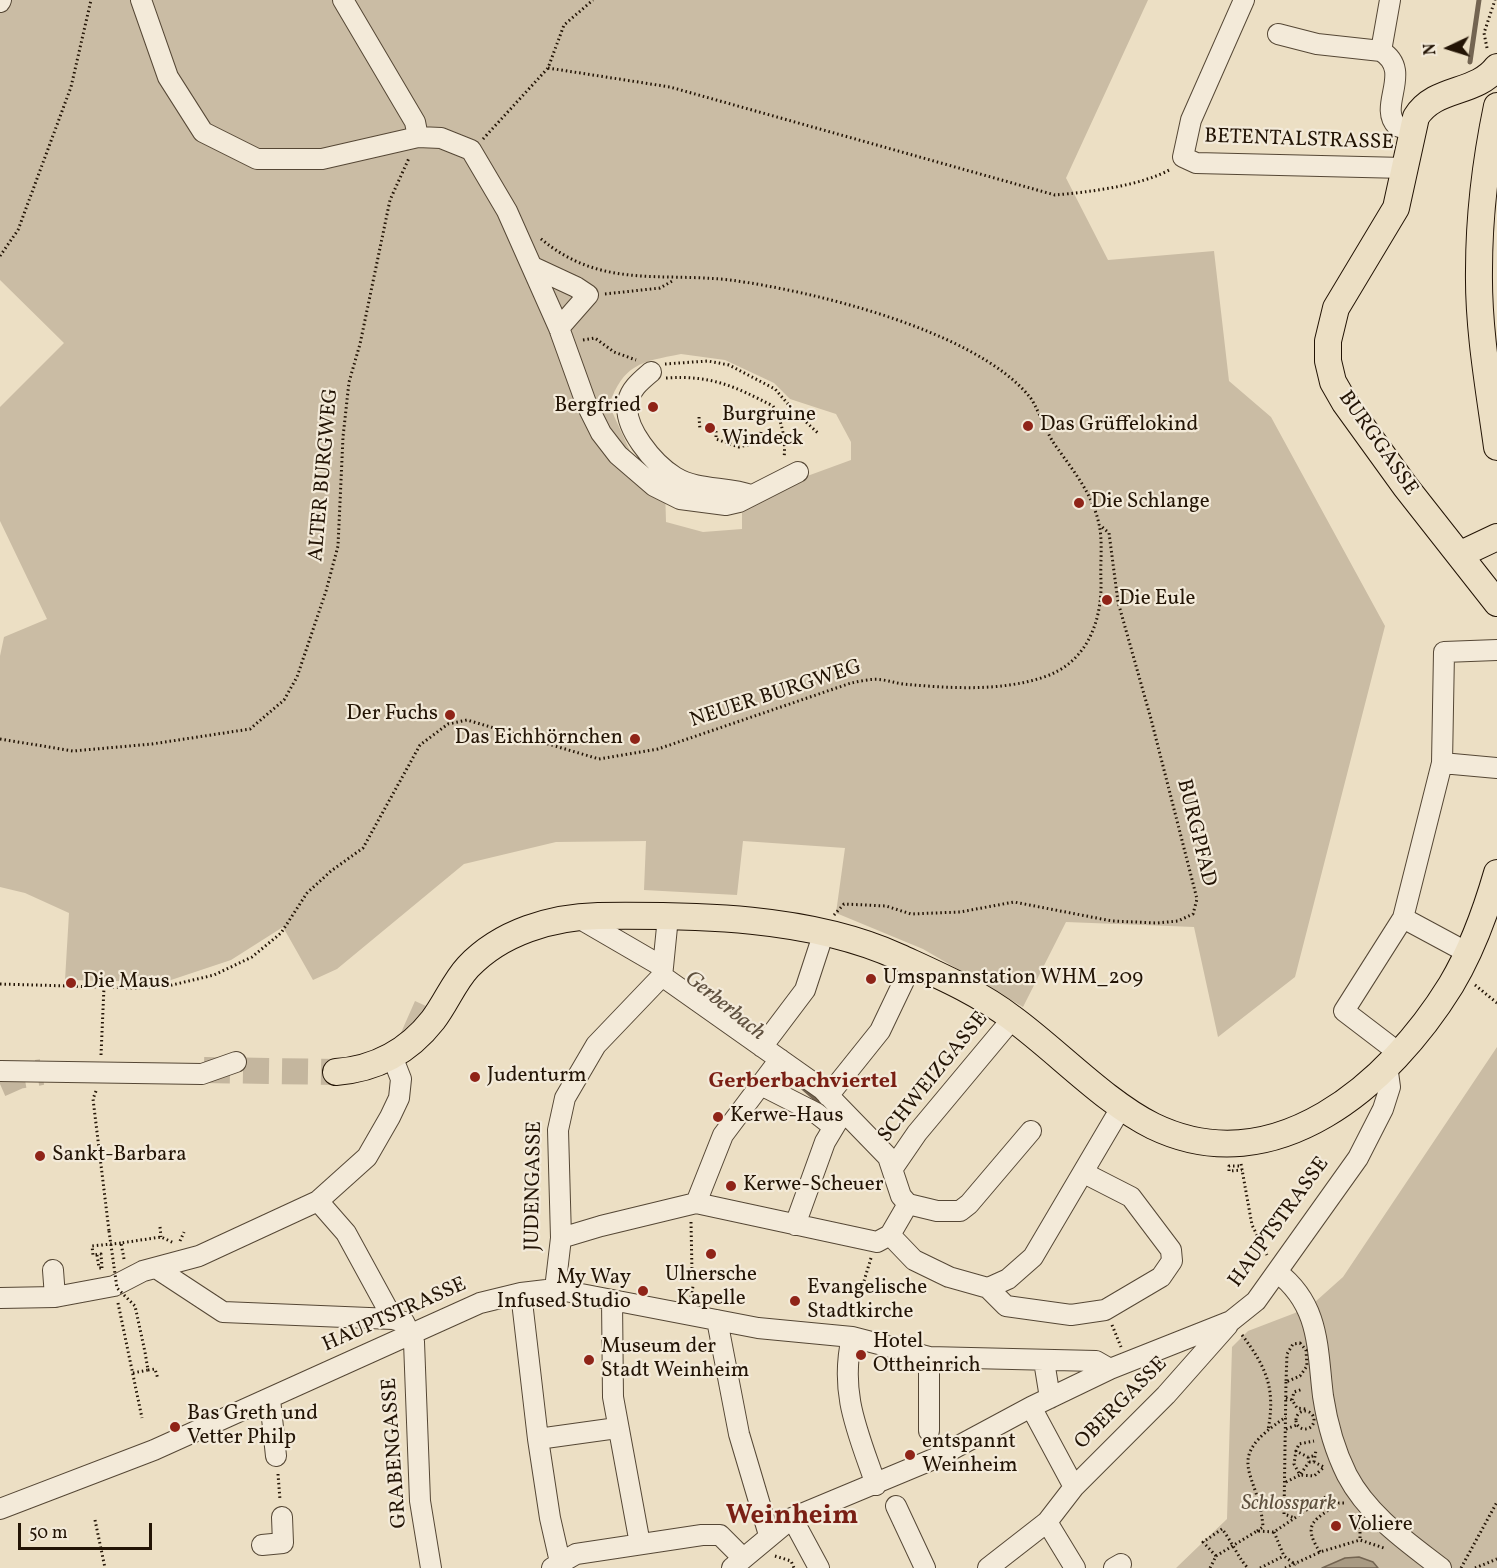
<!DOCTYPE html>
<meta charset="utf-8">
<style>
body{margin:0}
#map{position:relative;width:1497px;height:1568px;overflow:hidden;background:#ecdfc4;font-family:Vollkorn,serif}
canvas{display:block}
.north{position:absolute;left:1419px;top:18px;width:60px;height:60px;-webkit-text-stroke:4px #f3ead9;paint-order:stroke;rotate:266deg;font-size:16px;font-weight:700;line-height:24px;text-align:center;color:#231405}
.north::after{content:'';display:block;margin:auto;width:21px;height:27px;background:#231405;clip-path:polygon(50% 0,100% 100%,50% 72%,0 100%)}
.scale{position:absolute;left:18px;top:1523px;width:134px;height:27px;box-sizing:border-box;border:3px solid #231405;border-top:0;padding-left:8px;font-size:18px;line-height:21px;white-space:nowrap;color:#231405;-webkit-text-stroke:4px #f3ead9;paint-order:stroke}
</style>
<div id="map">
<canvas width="1497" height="1568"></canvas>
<div class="north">N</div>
<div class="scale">50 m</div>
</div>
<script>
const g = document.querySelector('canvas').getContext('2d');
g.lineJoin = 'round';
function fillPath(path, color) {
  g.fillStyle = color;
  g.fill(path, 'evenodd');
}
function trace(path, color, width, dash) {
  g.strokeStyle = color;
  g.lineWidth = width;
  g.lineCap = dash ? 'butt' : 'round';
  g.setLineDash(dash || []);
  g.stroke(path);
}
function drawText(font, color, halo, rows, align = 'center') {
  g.font = font + ' Vollkorn,serif';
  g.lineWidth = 4.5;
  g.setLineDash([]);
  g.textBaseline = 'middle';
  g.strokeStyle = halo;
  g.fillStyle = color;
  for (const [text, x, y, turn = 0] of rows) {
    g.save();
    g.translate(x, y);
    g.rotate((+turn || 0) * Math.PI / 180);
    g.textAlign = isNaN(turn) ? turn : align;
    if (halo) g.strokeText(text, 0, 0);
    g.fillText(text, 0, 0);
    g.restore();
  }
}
const green = new Path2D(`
 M0,0H1148L1066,178L1108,260L1214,251L1229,381L1271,417L1385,626L1295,977L1218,1037L1194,927L1066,922L1023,1007L923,949L836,913L845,848L743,841L737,895L644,890L646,841L556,842L464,864L337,969L313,980L283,927L231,960L165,982L65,980L69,913L25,893L0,887V656L4,637L47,619L0,521V407L64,343L0,280ZM681,354L725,360L774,383L790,399L836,414L851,442V460L780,486L742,508V529L703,532L666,522L665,487L630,451L609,405C624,364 640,362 681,354Z
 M415,1001L426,1006V1009L416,1025L400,1035Z
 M1497,1047V1568H1176L1227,1519L1232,1347L1248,1331L1295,1313L1315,1302L1343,1277Z`);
const water = new Path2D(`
 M1359,1557L1373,1562L1378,1568H1322L1345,1558Z`);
const stream = new Path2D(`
 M1470,62L1479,0
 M799,1084L831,1112`);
const majorTunnel = new Path2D(`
 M204,1070L336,1072
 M0,1084L18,1076L42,1072`);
const path = new Path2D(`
 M1487,48L1484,33L1495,0
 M548,68L670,87L1055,195C1089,192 1141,186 1171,169
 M483,139L548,68L564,25L593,0
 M0,256L18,230L71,87L91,0
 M605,294L660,288L674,280
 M583,340L595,338L614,352L636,360
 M665,364L708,361L729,365L775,389L794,411L818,433
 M666,378C711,375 734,386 773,406C782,420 786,441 784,458
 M699,417L700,430
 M716,431V439L739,447L760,442L761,432
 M0,739L73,751L152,744L250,729L284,700L297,677L326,591L338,546L343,437L349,382L360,344L390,200L409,158
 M834,915L844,904L886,906L911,914L960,912L1014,902L1112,921L1157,923L1178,921L1193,914L1197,899L1151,719L1118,602L1109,533L1100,525
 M0,984L136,988L172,985L214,975L252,957L281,933L307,893L331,871L363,848L420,745L448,724L467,720L599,759L658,749L851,683C861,681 873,678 883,680C890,681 896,683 903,684C948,688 1000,692 1044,677C1086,663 1102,623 1101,581C1100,563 1103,541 1099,524C1092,492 1071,468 1053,442C1045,429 1036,404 1029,396C974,330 813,291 730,280C659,272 600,289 540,238
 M1475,985L1497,1003
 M101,1055L104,987
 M96,1091L93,1099L109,1231
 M1241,1164L1252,1225L1267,1255
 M1239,1166H1229V1171L1242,1170
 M691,1222L692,1272
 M160,1227L161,1237
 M180,1241L184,1232
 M97,1255L99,1268H101
 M124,1259L121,1243L161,1237L174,1243
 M102,1268L101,1254L93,1255L92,1246L121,1243
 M864,1281L871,1258
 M691,1297L693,1286
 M118,1303L142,1418
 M855,1319L859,1294
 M1112,1325L1121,1347
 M1242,1335C1266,1367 1276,1388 1268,1430
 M1300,1343L1306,1350L1307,1366L1300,1376L1286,1382L1287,1354L1293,1344Z
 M148,1370L155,1369L158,1379
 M133,1373L148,1370L145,1352
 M1286,1382L1284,1514L1295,1518
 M1286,1398L1292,1400L1297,1408L1306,1409
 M1292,1400L1294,1392L1303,1389
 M1296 1420a9 9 0 1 1 18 0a9 9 0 1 1-18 0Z
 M1286,1429L1297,1425
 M1313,1456L1308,1457L1296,1451L1299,1444L1314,1441
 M1308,1457L1309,1462L1300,1475L1314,1476L1324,1467L1314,1462H1309
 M1314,1462L1316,1450
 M278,1474L280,1500
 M1286,1482L1300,1475L1294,1464L1296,1451
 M95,1520L105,1568
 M1360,1523V1540
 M1257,1531L1263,1527C1259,1470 1220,1461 1286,1417
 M1274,1532L1284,1556L1296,1565
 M1320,1552C1301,1523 1315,1520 1339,1503H1344
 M775,1556L791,1561L794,1568
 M1216,1556L1257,1531L1274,1532L1330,1494
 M1210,1568L1216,1556L1203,1542L1222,1529C1231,1540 1240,1561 1248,1568
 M1260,1568L1284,1556
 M1285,1568L1320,1552L1360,1540L1384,1548
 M1461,1568L1497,1502
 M1475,1568L1497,1559`);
const minor = new Path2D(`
 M141,0L168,77L203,132L257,159H322L418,137L441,138L471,150L507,211L559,328L586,403L601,433L618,455L654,486L680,499L726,505L739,502L798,472
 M343,0L415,122L418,137
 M1244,0L1191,120L1183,157L1196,163L1404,168
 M1390,0L1381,51C1414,71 1377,106 1397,126L1412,131
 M0,2L1,0
 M1278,34L1317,44L1381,51
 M533,267L576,287L588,295L559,328
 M651,372C642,380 631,388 628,401C622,427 654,464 675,477C698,491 726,486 751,495
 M1442,763L1497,768
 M577,917L663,967L662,976
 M1403,918L1468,953
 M663,967L668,917
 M662,976L822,1089L888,1157L901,1196L908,1204L937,1211H960L969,1204L1031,1131
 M762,1047L805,990L824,932
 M1399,1053L1344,1011L1403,918L1442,763L1444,652L1497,650
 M0,1071L202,1074L236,1062
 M761,1085L816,1113L834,1127
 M828,1096L880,1031L912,964
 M893,1168L917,1133L1013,1018
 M318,1201L346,1233L393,1319
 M696,1203L877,1242L890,1235
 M795,1225L825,1142L843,1112
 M890,1235L914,1260L949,1277L988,1288L1006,1306L1071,1315L1105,1310L1161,1277L1172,1261L1171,1250L1131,1197L1084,1173
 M890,1235L908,1204
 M561,1238L601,1226L696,1203L723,1135L780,1059
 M156,1268L223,1312L393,1319L404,1322L414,1342L420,1501L431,1568
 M53,1270L55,1297
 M1277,1272C1320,1305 1317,1347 1323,1396C1327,1422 1335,1451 1347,1475C1368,1515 1406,1541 1441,1568
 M988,1288L1008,1279L1033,1257L1122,1106
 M555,1289L561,1238L558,1130L565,1098L596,1045L662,976
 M521,1293L538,1439L550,1518L560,1562
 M0,1298L55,1297L114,1286L143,1271L199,1256L318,1201L367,1157L390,1117L399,1098L401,1079L392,1056
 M612,1300L613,1397L640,1544
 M717,1320L739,1434L769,1535
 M852,1337C839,1394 858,1432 876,1485
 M929,1357V1431
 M1044,1361L1050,1398
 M270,1399L276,1456
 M1031,1407L1074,1487
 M538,1439L617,1428
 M896,1506L925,1568
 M0,1509L154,1450L480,1303L521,1293L555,1289L758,1328L852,1337L929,1357L1096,1361L1110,1369
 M792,1518L819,1568
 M1047,1522L1075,1568
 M262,1545L283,1543L282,1517
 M552,1568L576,1554L702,1535H720L742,1557
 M732,1568L792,1518L936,1458L1031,1407L1110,1369L1231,1321L1256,1301L1358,1158L1383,1109L1390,1087L1387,1065
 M988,1568L1047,1522L1074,1487L1166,1395L1228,1325
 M1114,1568L1121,1564`);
const major = new Path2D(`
 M1497,67C1476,95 1435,86 1416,117L1396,208L1336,308L1328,341V361L1333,382L1345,403L1405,486L1497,603
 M1497,106C1486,159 1479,215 1479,270C1478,329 1489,389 1497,447
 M1461,554L1497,537
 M336,1072C375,1069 408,1052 433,1020C446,1003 454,982 468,967C501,932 552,917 598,916C696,915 809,916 899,957C938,975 978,992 1012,1018C1056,1050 1106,1103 1153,1126C1275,1185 1390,1084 1451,985C1472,950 1486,911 1497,873`);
const pathBridge = new Path2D(`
 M109,1231L117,1288L135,1306L145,1352`);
const markers = [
 [653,407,6,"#8f2418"],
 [1028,426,6,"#8f2418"],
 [710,428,6,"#8f2418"],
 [1079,503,6,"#8f2418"],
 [1107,600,6,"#8f2418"],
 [450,715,6,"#8f2418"],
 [635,739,6,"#8f2418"],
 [871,979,6,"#8f2418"],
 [71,983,6,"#8f2418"],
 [475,1077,6,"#8f2418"],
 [718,1117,6,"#8f2418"],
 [40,1156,6,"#8f2418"],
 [731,1186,6,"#8f2418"],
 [711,1254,6,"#8f2418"],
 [643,1291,6,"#8f2418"],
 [795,1301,6,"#8f2418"],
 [861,1355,6,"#8f2418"],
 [589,1360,6,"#8f2418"],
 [175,1427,6,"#8f2418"],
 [910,1455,6,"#8f2418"],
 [1336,1526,6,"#8f2418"]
];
const streetNames = [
 ["BETENTALSTRASSE",1299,141,2],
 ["BURGGASSE",1377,444,55],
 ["ALTER BURGWEG",325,475,-85],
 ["NEUER BURGWEG",776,695,-18],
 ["BURGPFAD",1195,833,76],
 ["SCHWEIZGASSE",934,1078,-51],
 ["JUDENGASSE",535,1186,-89],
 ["HAUPTSTRASSE",1280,1223,-54],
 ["HAUPTSTRASSE",395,1316,-24],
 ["OBERGASSE",1122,1404,-45],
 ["GRABENGASSE",396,1453,-94]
];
const poiNames = [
 ["Bergfried",641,407,"right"],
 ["Burgruine",722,416],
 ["Windeck",722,440],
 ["Das Grüffelokind",1040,426],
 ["Die Schlange",1091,503],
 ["Die Eule",1119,600],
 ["Der Fuchs",438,715,"right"],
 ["Das Eichhörnchen",623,739,"right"],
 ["Umspannstation WHM_209",883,979],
 ["Die Maus",83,983],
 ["Judenturm",487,1077],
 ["Kerwe-Haus",730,1117],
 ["Sankt-Barbara",52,1156],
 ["Kerwe-Scheuer",743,1186],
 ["Ulnersche",711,1276,"center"],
 ["Kapelle",711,1300,"center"],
 ["My Way",631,1279,"right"],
 ["Infused Studio",631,1303,"right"],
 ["Evangelische",807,1289],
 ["Stadtkirche",807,1313],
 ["Hotel",873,1343],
 ["Ottheinrich",873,1367],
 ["Museum der",601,1348],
 ["Stadt Weinheim",601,1372],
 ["Bas Greth und",187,1415],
 ["Vetter Philp",187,1439],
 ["entspannt",922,1443],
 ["Weinheim",922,1467],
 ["Voliere",1348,1526]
];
const parkNames = [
 ["Schlosspark",1289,1505]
];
const waterNames = [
 ["Gerberbach",724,1007,39]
];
const neighbourhoodNames = [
 ["Gerberbachviertel",803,1083]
];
const districtNames = [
 ["Weinheim",792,1518]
];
fillPath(green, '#cabca4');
fillPath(water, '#a89a83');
trace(water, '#736451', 1.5);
trace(stream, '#736451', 5);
trace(majorTunnel, '#c4b69e', 26, [26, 13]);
trace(minor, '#554735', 22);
trace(major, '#231405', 28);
trace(path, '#231405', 3, [1.5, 3]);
trace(minor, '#f3ead9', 20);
trace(major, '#ecdfc4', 26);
trace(pathBridge, '#231405', 3, [1.5, 3]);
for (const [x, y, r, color] of markers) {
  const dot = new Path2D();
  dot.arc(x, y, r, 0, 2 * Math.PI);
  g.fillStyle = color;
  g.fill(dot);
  trace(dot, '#f3ead9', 2);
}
drawText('21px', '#231405', '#f3ead9', streetNames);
drawText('21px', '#231405', '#f3ead9', poiNames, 'left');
drawText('italic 21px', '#5d4f3d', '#f3ead9', parkNames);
drawText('italic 22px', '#5f503e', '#f3ead9', waterNames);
drawText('bold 22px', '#7a1f14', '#f3ead9', neighbourhoodNames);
drawText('bold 27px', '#7a1f14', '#f3ead9', districtNames);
</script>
